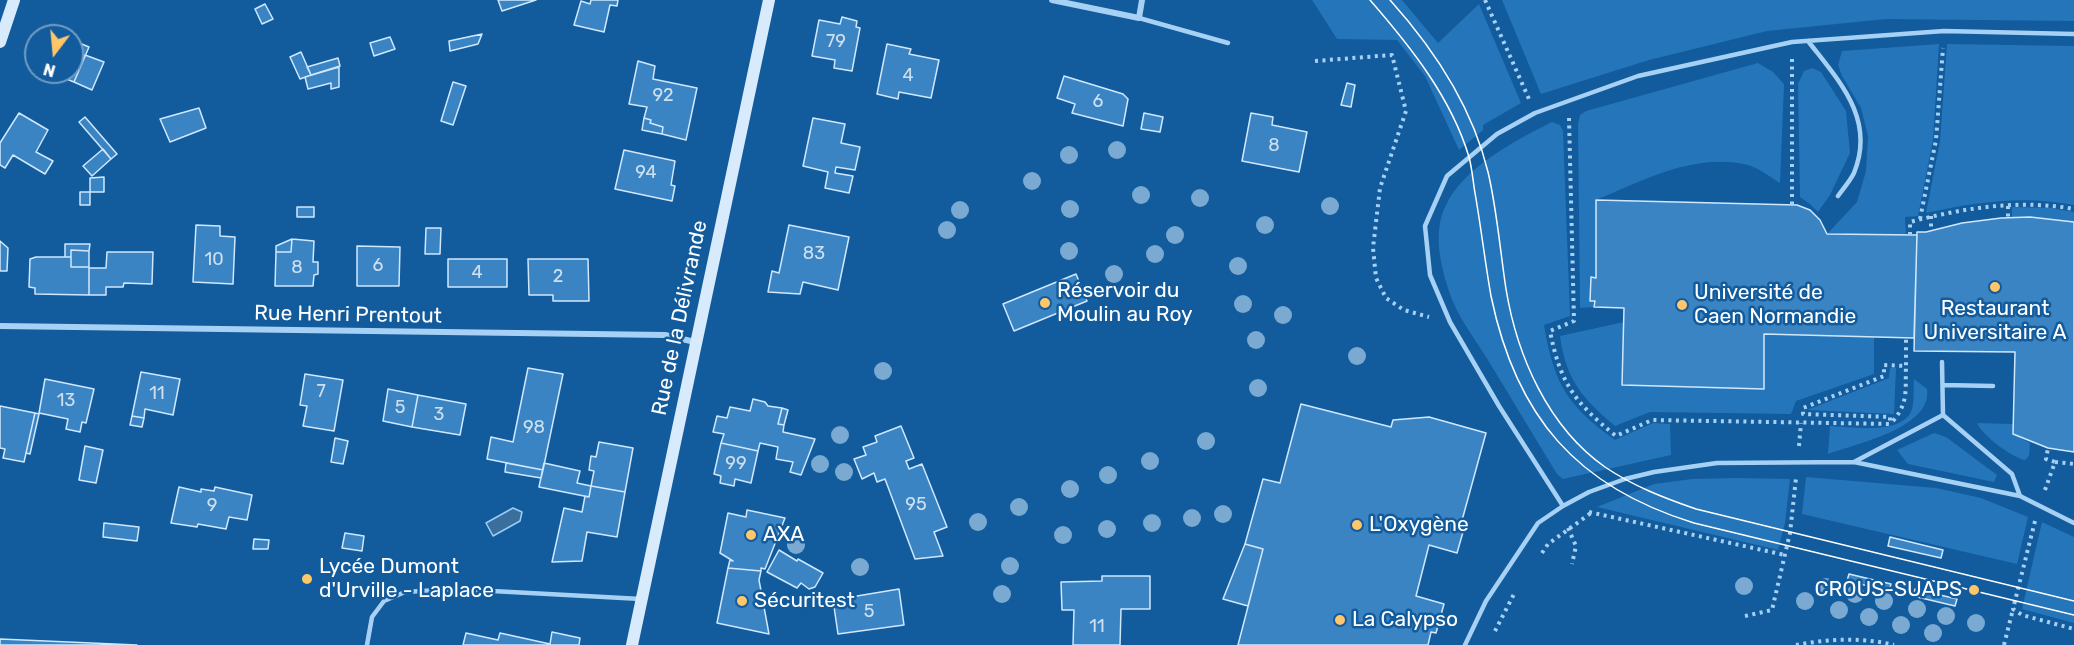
<!DOCTYPE html>
<meta charset="utf-8">
<style>
body{margin:0}
#map{position:relative;width:2074px;height:645px;overflow:hidden;background:#125b9c;font-family:Rubik,sans-serif}
canvas{display:block}
.north{position:absolute;left:24px;top:24px;width:60px;height:60px;box-sizing:border-box;background:#125b9c;border:2px solid #719dc4;border-radius:50%;rotate:196deg;font-size:16px;font-weight:700;line-height:24px;text-align:center;color:#fff}
.north::after{content:'';display:block;margin:auto;width:21px;height:27px;background:#ffc66a;clip-path:polygon(50% 0,100% 100%,50% 72%,0 100%)}
</style>
<div id="map">
<canvas width="2074" height="645"></canvas>
<div class="north">N</div>
</div>
<script>
const g = document.querySelector('canvas').getContext('2d');
g.lineJoin = 'round';
function fillPath(path, color) {
  g.fillStyle = color;
  g.fill(path, 'evenodd');
}
function trace(path, color, width, dash) {
  g.strokeStyle = color;
  g.lineWidth = width;
  g.lineCap = dash ? 'butt' : 'round';
  g.setLineDash(dash || []);
  g.stroke(path);
}
function drawText(font, color, halo, rows, align = 'center') {
  g.font = font + ' Rubik,sans-serif';
  g.lineWidth = 5;
  g.setLineDash([]);
  g.textBaseline = 'middle';
  g.strokeStyle = halo;
  g.fillStyle = color;
  for (const [text, x, y, turn = 0] of rows) {
    g.save();
    g.translate(x, y);
    g.rotate((+turn || 0) * Math.PI / 180);
    g.textAlign = isNaN(turn) ? turn : align;
    if (halo) g.strokeText(text, 0, 0);
    g.fillText(text, 0, 0);
    g.restore();
  }
}
const green = new Path2D(`
 M1312,0H1402L1438,43L1479,4L1521,103L1483,125V130L1459,150L1425,76L1397,40L1337,39Z
 M1502,0H2074V21L1886,19L1767,31L1649,60L1541,94Z
 M1939,44L1933,140L1918,216L1905,217L1906,235L1827,234L1857,202L1866,171L1868,136L1861,108L1842,76L1838,65L1842,51Z
 M1947,44L2074,46V205C2025,195 1974,202 1926,213L1940,141Z
 M1758,63L1773,72L1784,84L1780,183C1770,177 1759,168 1748,165C1696,152 1643,180 1596,200V278L1592,277L1591,301H1595L1594,307L1580,308L1578,124L1580,115L1586,111Z
 M1812,68L1821,72L1846,111L1850,153L1830,195L1818,212L1810,204L1800,197L1798,84L1804,71Z
 M1552,122L1560,125L1563,131L1570,316L1544,325C1554,384 1567,405 1615,440L1653,423L1670,424L1671,455L1563,479L1557,474C1533,435 1510,396 1486,357C1475,339 1461,321 1453,302C1442,273 1431,234 1446,205C1464,167 1516,140 1552,122Z
 M2012,207L2051,208L2074,212V222L2047,219L2012,218Z
 M1624,322L1623,385L1764,389V334L1874,337V374L1796,401L1791,414L1650,412L1615,426C1582,398 1566,380 1560,336Z
 M1890,368H1896L1894,414L1807,410L1889,378Z
 M1914,379L1927,389C1933,428 1855,444 1828,454L1830,426C1852,427 1899,435 1911,412C1915,403 1913,388 1914,379Z
 M1977,423L2013,424V434L2030,443L2029,456L2025,460C2012,458 1982,435 1977,423Z
 M1934,433L1946,437L1997,475L1994,482L1908,464L1897,450Z
 M1806,477L1936,488L1981,498L2028,517L2017,564L1802,514Z
 M1738,478L1790,479L1785,523L1778,550L1597,507L1654,484L1692,479Z
 M2042,522L2074,537V623L2022,609Z`);
const water = new Path2D(`
 M513,508L522,512L520,521L493,536L486,523Z`);
const building = new Path2D(`
 M498,0H536L502,11Z
 M591,0H618L617,6L610,5L604,32L574,25L581,1L590,4Z
 M265,4L273,19L262,24L255,9Z
 M842,17L857,21L856,27L860,28L852,71L834,68L835,60L812,56L819,20L840,24Z
 M482,34L478,44L450,51L449,41Z
 M390,37L395,49L374,56L370,43Z
 M72,40L89,47L74,82L49,72H72Z
 M887,44L911,49L909,54L939,60L931,98L899,92L898,99L877,94Z
 M301,52L311,75L300,79L290,57Z
 M85,55L104,62L92,90L74,82Z
 M338,58L340,66L311,75L307,67Z
 M638,61L655,66L653,79L697,88L686,140L662,134L663,127L650,123L651,120L644,118L647,107L629,104Z
 M339,67V87L331,89V83L308,89L305,77Z
 M1064,76L1123,94L1128,99L1123,126L1072,113L1075,104L1057,98Z
 M453,82L466,86L453,125L441,121Z
 M1347,83L1355,85L1351,107L1341,105Z
 M199,108L206,128L170,142L160,119Z
 M19,113L48,130L36,152L53,161L45,174L13,155L5,168L0,165V143Z
 M1144,113L1163,117L1160,132L1141,129Z
 M1251,113L1273,117L1272,125L1307,132L1299,172L1242,161Z
 M85,117L117,154L111,159L79,122Z
 M644,118L651,120L650,123L663,127L662,134L642,130Z
 M813,118L845,124L841,143L860,147L855,170L836,167L835,173L853,176L849,193L825,188L828,172L803,166Z
 M103,149L111,159L92,176L83,166Z
 M624,150L675,161L671,185L675,186L672,201L615,189Z
 M104,177V192H90V178Z
 M80,192H90V205H80Z
 M1596,200L1797,205L1810,210L1820,220L1827,234L1917,235L1914,338L1764,334V389L1622,385L1624,308L1594,307L1595,301H1590L1591,277L1596,278Z
 M297,207H314V217H297Z
 M2030,217L2074,222V452L2048,448L2013,434L2015,352L1914,351L1917,232H1926L1962,223L2001,218Z
 M196,225L220,226V236L235,237L233,284L193,282Z
 M789,225L849,237L838,290L803,282L800,294L768,292L772,271L779,273Z
 M426,228H441L440,254H425Z
 M292,239L314,241L313,262H318V274L314,275L313,286H275L276,252H291Z
 M292,239L291,252H276V246Z
 M0,241L8,248L7,271H0Z
 M65,244H90L89,251L71,250V257H65Z
 M357,246L400,247L399,286H357Z
 M71,250L89,251V267H71Z
 M107,252H153L152,284L124,283L123,287H106V295H89V268H106Z
 M36,257H71V267H89V295L35,294V288L29,287L30,259Z
 M448,259H507V287H448Z
 M528,259H588L589,301H553V295H529Z
 M1076,274L1087,301L1014,331L1003,304Z
 M528,368L563,374L543,470L487,459L491,437L513,442Z
 M141,372L180,379L173,415L145,409L144,418L132,416Z
 M305,374L343,380L334,431L303,426L307,406L300,405Z
 M45,379L94,389L86,423L82,422L80,432L66,429L68,419L39,413Z
 M388,389L418,395L412,427L383,421Z
 M418,395L466,404L460,435L412,427Z
 M753,399L765,402L768,406L782,408L778,424L784,425L783,432L815,439L801,475L790,472L793,462L776,459L778,447L760,443L758,451L721,443L724,434L713,432L717,416L727,418L730,407L750,411Z
 M1301,404L1391,427L1393,420L1429,417L1486,433L1461,524L1465,525L1457,553L1429,545L1416,596L1444,604L1436,633L1431,632L1428,645H1238L1263,549L1245,544L1263,479L1280,483Z
 M0,406L35,413L24,462L3,458L5,449L0,448Z
 M782,408L788,410L784,425L778,424Z
 M35,413L39,414L30,454L26,453Z
 M132,416L144,418L142,427L130,425Z
 M901,426L914,458L906,461L909,469L922,464L947,527L934,532L943,556L915,559L885,479L877,482L874,473L862,479L854,459L866,455L863,447L877,442L875,436Z
 M335,438L348,441L343,464L331,462Z
 M599,442L633,448L625,492L591,486L594,471L589,470L591,456L596,457Z
 M721,443L758,451L751,483L735,479L734,486L720,483L721,476L714,474Z
 M85,446L103,450L96,483L79,480Z
 M506,463L543,470L541,478L505,472Z
 M544,463L580,471L577,483L591,486L589,497L539,487Z
 M591,486L625,492L617,537L587,532L582,561L552,562L564,508L582,512L585,496L589,497Z
 M179,487L201,492V489L214,491L215,487L252,495L247,520L229,517L226,529L198,524L197,527L171,523Z
 M747,510L785,518L765,569L761,568V571L728,568L730,560L733,561L720,553L728,513L746,517Z
 M104,523L139,527L137,541L103,537Z
 M345,533L364,536L362,551L342,548Z
 M1890,537L1943,550L1941,558L1888,546Z
 M254,539L269,540L268,549H253Z
 M1245,544L1263,549L1248,606L1223,599Z
 M779,550L797,561L798,559L823,573L815,587L809,589L801,583L797,588L767,572Z
 M728,568L761,571L759,580L769,634L717,623Z
 M1849,574L1891,584L1889,591L1847,581Z
 M1102,576H1150V609H1121L1120,645H1073L1074,610H1062L1061,582L1102,581Z
 M899,589L904,625L838,634L833,600Z
 M1915,589L1957,599L1955,606L1913,596Z
 M552,632L580,638L579,645H463L466,633L498,640L500,633L550,644Z
 M0,639L137,645H0Z`);
const path = new Path2D(`
 M1485,0L1529,99
 M1792,59V205
 M1315,61L1392,55L1406,111L1380,188L1373,248L1376,278L1386,298L1404,310L1429,317
 M1569,118L1574,321L1550,331C1560,383 1575,403 1616,436L1652,420L1890,424V417L1803,414V408L1884,376V365L1906,366V338
 M2008,206V218
 M1931,216V230
 M1920,219L1936,140L1943,48
 M1910,235V222C1963,208 2020,199 2074,209
 M1893,421C1909,402 1905,389 1906,366
 M1799,446L1801,423
 M2055,462L2074,464
 M2045,490L2055,462L2046,459L2048,448
 M1589,512L1785,555
 M2035,521L2013,609L2022,615L2074,629
 M1568,528L1576,546L1572,564
 M1542,553L1548,544L1591,513
 M1745,616L1772,610L1790,533L1796,478
 M1495,631L1514,594
 M1796,645C1828,639 1862,637 1894,645
 M2004,645L2013,609`);
const lane = new Path2D(`
 M1139,18L1228,43
 M1808,41C1839,81 1876,119 1854,173C1850,181 1843,189 1838,196
 M1942,362L1943,415
 M1943,385L1993,386
 M1854,462L1943,415L2012,474L2020,496
 M1563,506L1589,492L1625,479L1654,472L1717,463L1854,462L2020,496L2074,523
 M367,645L372,617L384,601L405,592L455,589L641,599
 M1465,645L1486,601L1538,523L1563,506L1499,406L1450,322L1430,275L1425,226L1447,176L1497,134L1535,113L1638,76L1792,42L1944,31L2074,34`);
const street = new Path2D(`
 M1052,0L1139,18L1142,0
 M0,326L665,335L695,342`);
const secondary = new Path2D(`
 M0,42L14,0
 M632,645L769,0`);
const tram = new Path2D(`
 M1370,0C1410,46 1451,97 1469,157C1472,168 1473,181 1475,193C1481,227 1485,262 1491,296C1516,417 1577,487 1694,523L2074,615
 M1390,0C1435,50 1472,106 1488,172C1497,210 1500,250 1506,289C1517,356 1548,427 1605,467C1633,486 1664,498 1696,509L2074,601`);
const trees = [
 [1117,150],
 [1069,155],
 [1032,181],
 [1141,195],
 [1200,198],
 [1330,206],
 [1070,209],
 [960,210],
 [1265,225],
 [947,230],
 [1175,235],
 [1069,251],
 [1155,254],
 [1238,266],
 [1114,274],
 [1243,304],
 [1283,315],
 [1256,340],
 [1357,356],
 [883,371],
 [1258,388],
 [840,435],
 [1206,441],
 [1150,461],
 [820,464],
 [844,472],
 [1108,475],
 [1070,489],
 [1019,507],
 [1223,514],
 [1192,518],
 [978,522],
 [1152,523],
 [1107,529],
 [1063,535],
 [796,545],
 [1010,566],
 [860,567],
 [1744,586],
 [1826,587],
 [1002,594],
 [1855,594],
 [1805,601],
 [1884,601],
 [1917,609],
 [1839,610],
 [1946,616],
 [1869,617],
 [1976,623],
 [1901,625],
 [1933,633]
];
const markers = [
 [1995,287,6,"#ffc66a"],
 [1045,303,6,"#ffc66a"],
 [1682,305,6,"#ffc66a"],
 [1357,525,6,"#ffc66a"],
 [751,535,6,"#ffc66a"],
 [307,579,6,"#ffc66a"],
 [1974,590,6,"#ffc66a"],
 [742,601,6,"#ffc66a"],
 [1340,620,6,"#ffc66a"]
];
const numberNames = [
 ["79",836,42],
 ["4",908,76],
 ["92",663,96],
 ["6",1098,102],
 ["8",1274,146],
 ["94",646,173],
 ["83",814,254],
 ["10",214,260],
 ["6",378,266],
 ["8",297,268],
 ["4",477,273],
 ["2",558,277],
 ["7",321,392],
 ["11",157,394],
 ["13",66,401],
 ["5",400,408],
 ["3",439,415],
 ["98",534,428],
 ["99",736,464],
 ["95",916,505],
 ["9",212,506],
 ["5",869,612],
 ["11",1097,627]
];
const poiNames = [
 ["Réservoir du",1057,291],
 ["Moulin au Roy",1057,315],
 ["Université de",1694,293],
 ["Caen Normandie",1694,317],
 ["Restaurant",1995,309,"center"],
 ["Universitaire A",1995,333,"center"],
 ["L'Oxygène",1369,525],
 ["AXA",763,535],
 ["Lycée Dumont",319,567],
 ["d'Urville - Laplace",319,591],
 ["CROUS-SUAPS",1962,590,"right"],
 ["Sécuritest",754,601],
 ["La Calypso",1352,620]
];
const streetNames = [
 ["Rue Henri Prentout",348,315,1],
 ["Rue de la Délivrande",680,318,-78]
];
fillPath(green, '#2575ba');
fillPath(water, '#3a6e9c');
trace(water, '#99cdf7', 1.5);
fillPath(building, '#3b84c3');
trace(building, '#cfe8fe', 1.5);
trace(path, '#a7d1f4', 4, [3, 4.5]);
trace(lane, '#a7d1f4', 4.5);
trace(street, '#a7d1f4', 6);
trace(secondary, '#d7ebfd', 12);
trace(tram, '#fff', 1.5);
g.fillStyle = '#7aa9d2';
for (const [x, y] of trees) {
  g.beginPath();
  g.arc(x, y, 9, 0, 2 * Math.PI);
  g.fill();
}
for (const [x, y, r, color] of markers) {
  const dot = new Path2D();
  dot.arc(x, y, r, 0, 2 * Math.PI);
  g.fillStyle = color;
  g.fill(dot);
  trace(dot, '#125b9c', 2);
}
drawText('18px', '#cee0f0', null, numberNames);
drawText('21px', '#fff', '#125b9c', poiNames, 'left');
drawText('21px', '#fff', '#125b9c', streetNames);
</script>
